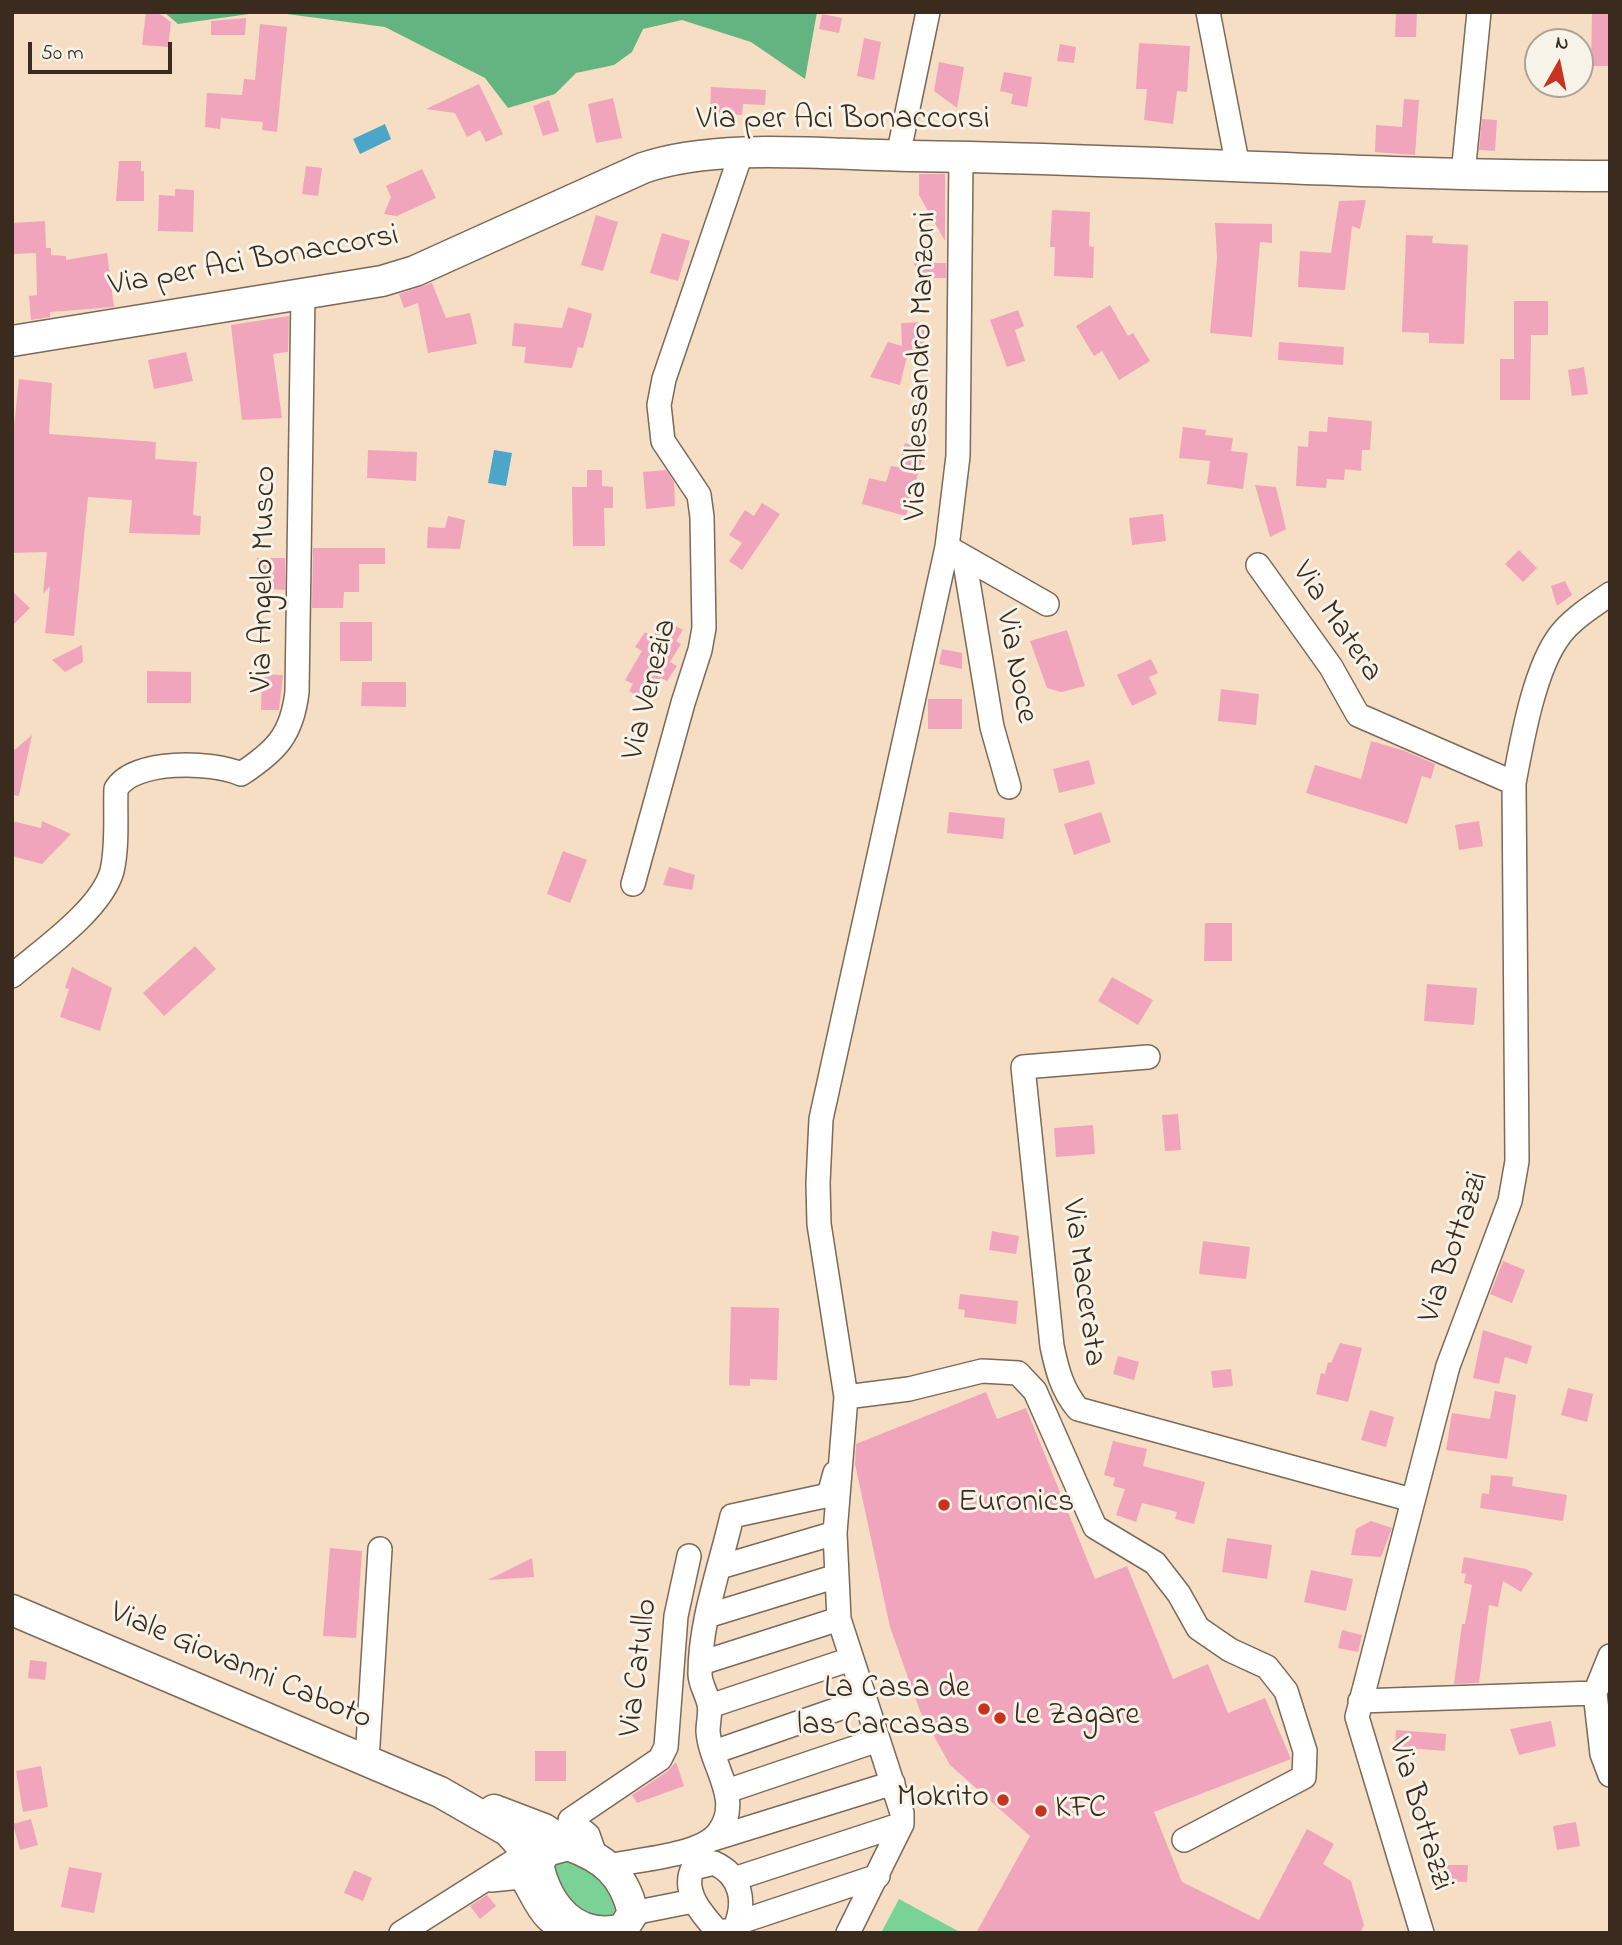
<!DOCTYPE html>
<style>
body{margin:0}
#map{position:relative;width:1622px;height:1945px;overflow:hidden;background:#f5dec3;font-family:"Indie Flower",sans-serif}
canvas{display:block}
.frame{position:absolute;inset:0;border:14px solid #3b2a1e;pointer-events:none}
.north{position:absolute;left:1524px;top:28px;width:70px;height:70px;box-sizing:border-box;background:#f7f3e8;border:2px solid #aca397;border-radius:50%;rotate:9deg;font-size:19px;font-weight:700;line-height:28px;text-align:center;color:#3b2a1e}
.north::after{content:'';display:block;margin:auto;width:24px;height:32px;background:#c8321e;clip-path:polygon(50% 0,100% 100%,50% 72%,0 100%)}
.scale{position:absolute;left:28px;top:42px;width:144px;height:32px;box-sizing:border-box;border:4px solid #3b2a1e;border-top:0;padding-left:9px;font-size:21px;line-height:24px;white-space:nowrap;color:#3b2a1e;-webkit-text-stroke:5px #f7f3e8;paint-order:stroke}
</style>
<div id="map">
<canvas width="1622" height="1945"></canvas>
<div class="frame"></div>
<div class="north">N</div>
<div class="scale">50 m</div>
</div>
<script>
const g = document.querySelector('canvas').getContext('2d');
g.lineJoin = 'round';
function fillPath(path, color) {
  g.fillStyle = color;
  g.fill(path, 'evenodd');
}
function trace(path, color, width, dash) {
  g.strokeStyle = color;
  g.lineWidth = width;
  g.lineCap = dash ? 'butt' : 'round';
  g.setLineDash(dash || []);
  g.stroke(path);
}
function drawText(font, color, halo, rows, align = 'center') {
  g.font = font + ' "Indie Flower",sans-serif';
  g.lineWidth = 6;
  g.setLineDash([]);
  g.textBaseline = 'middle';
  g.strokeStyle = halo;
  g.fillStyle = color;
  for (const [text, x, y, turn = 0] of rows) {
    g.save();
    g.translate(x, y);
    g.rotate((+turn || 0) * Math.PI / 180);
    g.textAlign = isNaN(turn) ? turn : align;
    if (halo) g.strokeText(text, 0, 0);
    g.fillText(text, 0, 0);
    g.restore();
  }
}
const green = new Path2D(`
 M567,1857C590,1872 620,1887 619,1917C581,1916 568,1909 554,1871L555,1862Z
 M899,1899L958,1931L957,1933H881Z`);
const forest = new Path2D(`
 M164,12H263L178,24Z
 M272,12H817L805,79L751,42L682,20L643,29L632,52L614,65L576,73L555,94L508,108L485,78L385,27Z`);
const water = new Path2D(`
 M385,124L391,139L360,154L353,139Z
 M494,450L512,453L506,486L488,483Z`);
const building = new Path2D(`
 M146,12H157L171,22L168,47L142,45Z
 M1396,12H1417L1416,37H1395Z
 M1592,12H1610L1609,66H1591Z
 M822,14L842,18L839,33L819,29Z
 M246,18L245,35H211V21Z
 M260,24L287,27L277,132L262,130L263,122L221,118L220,129L205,127L207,93L242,95L244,79L255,80Z
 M864,38L881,42L874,80L857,76Z
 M1139,43L1190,46L1187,92L1177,91L1173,124L1144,120L1147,89H1136Z
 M1060,44L1076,47L1074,63L1057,61Z
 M939,62L964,67L957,108L934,91Z
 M1004,72L1032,77L1027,107L1011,104L1013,94L1000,91Z
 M479,84L503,134L486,142L480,130L467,137L455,113L426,109Z
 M711,87L766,90L765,105L743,104L742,115L710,113Z
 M613,98L622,138L596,143L588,104Z
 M1404,99L1419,100L1415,155L1375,152L1376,125L1402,127Z
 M549,100L559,131L543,136L533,106Z
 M1482,119L1497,120L1495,151L1479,150Z
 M119,161H141V171H144V201H116Z
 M306,166L322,168L318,196L302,194Z
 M422,169L436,198L397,216L384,214L391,197L386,186Z
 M919,174H945V241L919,195Z
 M175,189L194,190L193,232L158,231L159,195L175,196Z
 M1366,200L1360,229L1352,226L1345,290L1298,287L1300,251L1331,253L1339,201Z
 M1052,210L1090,212L1089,246L1094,247L1093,278L1054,276L1055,247H1050Z
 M596,215L618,222L603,271L581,265Z
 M45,221L46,248H51V255L66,256V260L107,253L114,307L50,312V317L31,320L29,296L37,295L36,253L12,254V223Z
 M1215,223L1272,224V243L1260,242L1252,337L1210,333L1217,258Z
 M662,233L690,241L678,281L650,273Z
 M1406,235L1433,236L1432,243L1468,245L1464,344L1429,343V333L1402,332Z
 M914,263H946V278H918Z
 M432,283L446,318L470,313L477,344L428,353L418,303L404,308L399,294Z
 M1514,301H1548V335H1531L1530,400H1500V359H1514Z
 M1110,305L1128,336L1133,333L1150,361L1119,380L1102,351L1094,356L1076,326Z
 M568,307L592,314L583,348L578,347L572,368L524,363L526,347L512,346L514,323L562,328Z
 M1018,310L1024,326L1015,330L1025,361L1007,367L990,320Z
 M289,316L288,352L273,354L282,418L242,420L231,325Z
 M924,322L925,355L907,356L900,385L870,377L888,342L902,346L901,323Z
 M1279,342L1344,347L1343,365L1278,360Z
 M186,352L193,381L154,389L148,360Z
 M1584,367L1588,394L1572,396L1568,370Z
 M19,379L52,383L49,434L156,442L155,459L197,462L193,515L201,516L200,535L129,533L132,500L88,497L74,636L45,633L50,586L43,594L47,552L12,553V445Z
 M1328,417L1372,421L1370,450H1362L1361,471L1345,469L1344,480L1327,479L1326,488L1296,486L1298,446L1308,447L1309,431L1327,432Z
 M1183,427L1206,430L1205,435L1233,438L1231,451L1248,453L1243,489L1207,484L1210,461L1179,458Z
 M905,443L925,449L906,516L862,504L869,478L886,482L891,466L898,467Z
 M368,450L417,452L416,481L367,478Z
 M587,470H602V486L613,487V508H604L605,546H573L572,487H587Z
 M666,470L674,482L675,506L646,509L643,472Z
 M1255,485L1276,487L1286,529L1270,537Z
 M762,503L780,514L742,570L729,561L742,543L729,535L745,510L754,516Z
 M1163,514L1166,541L1132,545L1129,518Z
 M448,516L465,520L460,549L427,548L428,527L445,528Z
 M313,548H385V564H359V592H344L343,608H312Z
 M1519,550L1537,568L1523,582L1505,564Z
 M257,558H285V590L272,589V573H256Z
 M1565,581L1572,595L1557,606L1551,586Z
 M12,591L30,608L12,626Z
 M340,622H372V661H340Z
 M670,623L683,630L676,641L681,644L670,662L677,666L667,681L661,678L647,702L629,691L633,684L625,680L642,651L635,647L645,632L653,637L660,625L666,629Z
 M1067,630L1085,686L1061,692L1047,688L1030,641Z
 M82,645L83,662L65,672L52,660Z
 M942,649L962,653V669L939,664Z
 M1151,659L1158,673L1149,677L1157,694L1132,706L1117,675Z
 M147,671L191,672V703H147Z
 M262,674L283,675L279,710H261Z
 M362,682H406V707L361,706Z
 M1221,689L1259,694L1256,725L1218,721Z
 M928,699H962V729H928Z
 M32,735L19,796L12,795V752Z
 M1371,741L1405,751L1435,764L1431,779L1422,776L1407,824L1306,793L1315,765L1361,779Z
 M1089,760L1095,784L1059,793L1053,769Z
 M949,812L1005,818L1003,839L947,833Z
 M1101,812L1111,842L1074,855L1064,824Z
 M12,821L41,828L42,821L71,834L42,864L12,856Z
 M1479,821L1483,846L1459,850L1455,825Z
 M563,851L587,860L570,903L547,894Z
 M669,867L695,875L692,890L663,885Z
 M1205,923H1232V961H1204Z
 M195,946L216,969L164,1016L143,993Z
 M72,967L112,988L100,1031L60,1017L69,989L65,988Z
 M1112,977L1153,1000L1138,1025L1098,1001Z
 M1427,984L1477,988L1474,1025L1424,1021Z
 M1178,1114L1181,1150L1165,1151L1162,1115Z
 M1093,1125L1095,1154L1056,1157L1054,1128Z
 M992,1231L1019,1236L1016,1254L989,1250Z
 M1203,1241L1250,1247L1246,1279L1199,1274Z
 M1503,1261L1525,1270L1512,1303L1490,1294Z
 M960,1294L1018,1301L1016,1324L964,1317L965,1310L958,1309Z
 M731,1307L779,1308L777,1380L750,1379V1386L729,1385Z
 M1483,1330L1532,1346L1527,1364L1505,1357L1499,1384L1473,1378Z
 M1340,1343L1362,1348L1348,1402L1316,1394L1321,1373L1325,1374L1328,1362L1331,1363Z
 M1118,1356L1139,1362L1134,1380L1113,1374Z
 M1231,1369L1233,1386L1213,1388L1211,1371Z
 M1568,1388L1593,1394L1587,1422L1561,1415Z
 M1495,1391L1516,1395L1507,1459L1446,1450L1452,1413L1490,1419Z
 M986,1392L997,1419L1026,1408L1095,1579L1127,1566L1173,1679L1208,1664L1228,1713L1265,1698L1291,1759L1154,1812L1182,1882L1259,1920L1307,1829L1334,1844L1323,1864L1351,1881L1364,1925L1360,1933H976L1030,1836L950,1765L920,1711L890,1627L855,1464L856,1444Z
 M1370,1410L1394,1417L1386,1447L1361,1440Z
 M1113,1441L1147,1449L1143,1466L1205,1482L1194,1524L1175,1519L1177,1512L1142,1503L1136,1522L1116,1515L1125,1489L1113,1486L1115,1478L1104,1475Z
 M1491,1475L1513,1477L1512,1486L1567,1495L1563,1521L1480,1508L1482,1493L1489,1494Z
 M1371,1521L1392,1528L1381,1557L1351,1555L1356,1529Z
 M1227,1538L1272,1545L1267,1579L1222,1572Z
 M330,1548L362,1551L356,1638L323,1636Z
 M1464,1557L1526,1569L1533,1573L1521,1592L1503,1581L1498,1607L1489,1605L1479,1683L1454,1684L1462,1624H1465L1472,1585L1464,1583L1466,1574L1461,1573Z
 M532,1558L534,1577L488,1580Z
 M1311,1570L1353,1579L1346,1611L1304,1602Z
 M1342,1630L1362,1635L1358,1652L1338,1648Z
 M30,1660L47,1662L45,1680L28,1678Z
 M1551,1721L1556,1746L1519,1755L1510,1729Z
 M1396,1730L1446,1734L1445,1751L1395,1747Z
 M535,1751H566V1781H535Z
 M676,1762L684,1786L637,1803L632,1795L668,1771Z
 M41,1766L48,1807L23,1812L16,1771Z
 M31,1819L38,1845L20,1850L13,1824Z
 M1576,1822L1580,1846L1557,1850L1553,1826Z
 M1437,1865H1468L1467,1882L1437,1881Z
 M69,1867L102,1873L94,1913L61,1907Z
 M354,1870L372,1878L363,1901L344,1893Z
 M487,1895L496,1906L480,1919L470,1906Z`);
const minor = new Path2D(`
 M1208,12L1238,167
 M898,156L928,12
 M961,156L958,456L947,547L1047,604
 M1463,174L1479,12
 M964,557L992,727L1009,787
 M1258,565L1331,667L1358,715L1514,783
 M633,884L683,703L700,650L704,628L702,517L699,495L663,441L659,405L664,379L741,154
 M12,976C42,950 101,910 112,871C118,845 115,815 116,789C133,759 212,761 241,774C276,751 292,735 297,692L303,294
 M1148,1057L1023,1067L1052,1346C1057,1370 1062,1390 1078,1409L1412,1500
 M846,1397L909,1389L982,1371L1018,1373L1035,1391L1095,1527L1155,1563L1179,1594L1198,1628L1230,1650L1267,1667L1286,1691L1305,1751L1304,1777L1184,1840
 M720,1567L835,1533
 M707,1616L837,1576
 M1610,1656L1595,1693L1602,1754L1610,1775
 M701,1663L839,1619
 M1360,1701L1595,1693
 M710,1706L851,1659
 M714,1752L864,1700
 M367,1760L380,1549
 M727,1791L878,1740
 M713,1839L893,1783
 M595,1855L588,1835L570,1820L660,1759L666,1747L676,1616L689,1556
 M714,1863C741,1875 747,1902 734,1930L718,1932C703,1915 681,1892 693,1868Z
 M607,1866C635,1860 700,1856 718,1833C744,1800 710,1766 708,1731C708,1722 711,1713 709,1704C707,1694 700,1684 700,1674C700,1621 720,1568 732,1516L829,1495L835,1473
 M737,1878L902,1824
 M491,1880L521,1877C535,1899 543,1931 576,1930
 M633,1913L693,1901
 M737,1923L878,1876
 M401,1933L516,1860L523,1844
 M848,1933L902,1824V1813L839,1619L835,1533L846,1397L819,1224L818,1183L821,1119L947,547
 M1422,1933L1357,1717L1448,1366L1510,1201L1517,1161L1514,783C1522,741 1534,669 1560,635C1573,618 1593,606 1610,594`);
const major = new Path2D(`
 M12,341L382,281L415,271L643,168C719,142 829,155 911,156C1144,159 1377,176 1610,176
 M12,1610L440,1792L508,1831L538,1864
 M494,1810L544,1829L568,1845
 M568,1845C604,1858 624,1874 633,1913L623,1929C575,1941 547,1906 538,1864L546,1851Z`);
const markers = [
 [944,1505,7,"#c8321e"],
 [984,1709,7,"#c8321e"],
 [1000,1718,7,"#c8321e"],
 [1003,1800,7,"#c8321e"],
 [1041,1811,7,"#c8321e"]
];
const streetNames = [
 ["Via per Aci Bonaccorsi",843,122],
 ["Via per Aci Bonaccorsi",254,263,-10],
 ["Via Alessandro Manzoni",923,366,-88],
 ["Via Angelo Musco",266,579,-89],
 ["Via Matera",1335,623,56],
 ["Via Noce",1014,667,79],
 ["Via Venezia",652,690,-76],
 ["Via Bottazzi",1456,1248,-71],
 ["Via Macerata",1081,1283,82],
 ["Viale Giovanni Caboto",240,1668,23],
 ["Via Catullo",641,1668,-83],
 ["Via Bottazzi",1418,1815,73]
];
const poiNames = [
 ["Euronics",958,1505],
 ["La Casa de",970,1691,"right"],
 ["las Carcasas",970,1728,"right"],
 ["Le Zagare",1014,1718],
 ["Mokrito",989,1800,"right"],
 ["KFC",1055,1811]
];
fillPath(green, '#7ad297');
fillPath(forest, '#63b480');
fillPath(water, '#4ba6c9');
fillPath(building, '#f1a5bc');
trace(minor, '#7c6958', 26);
trace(major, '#7c6958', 33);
trace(minor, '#fff', 23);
trace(major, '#fff', 30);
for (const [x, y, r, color] of markers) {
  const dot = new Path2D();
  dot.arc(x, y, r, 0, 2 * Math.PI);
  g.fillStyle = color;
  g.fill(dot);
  trace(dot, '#f7f3e8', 2.5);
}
drawText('32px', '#3b2a1e', '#f7f3e8', streetNames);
drawText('32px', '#3b2a1e', '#f7f3e8', poiNames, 'left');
</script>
